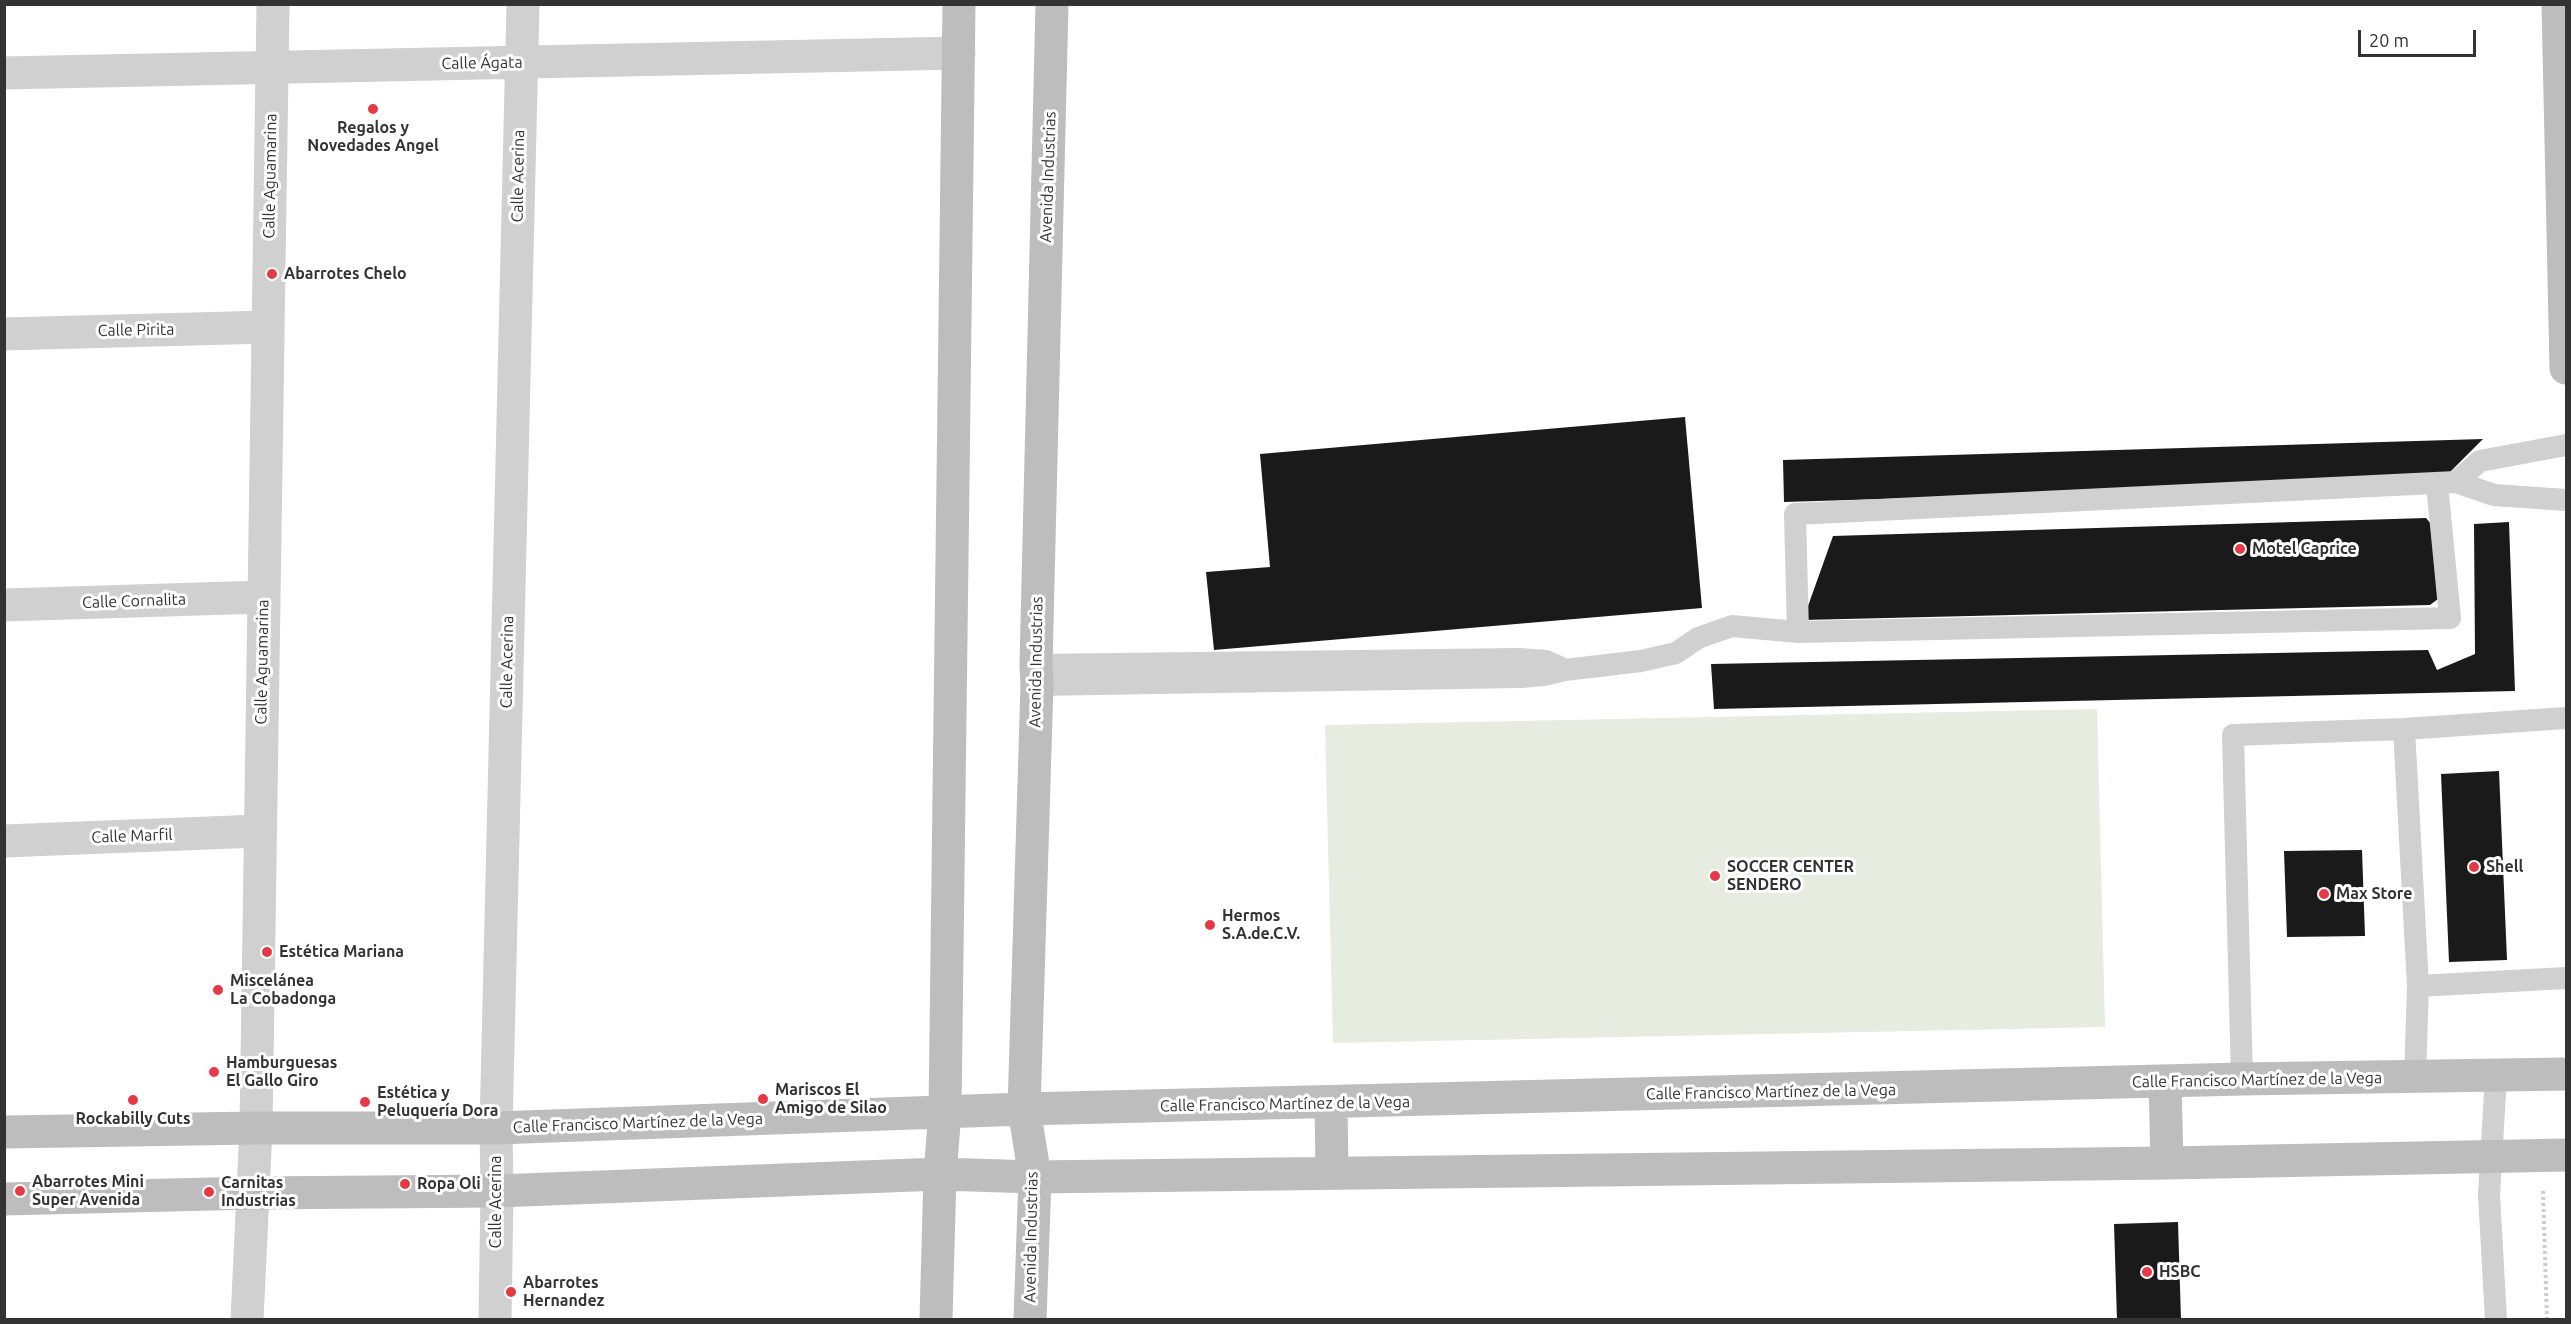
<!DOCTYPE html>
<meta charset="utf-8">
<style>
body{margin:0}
#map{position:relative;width:2571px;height:1324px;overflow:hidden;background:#fff;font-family:Ubuntu,sans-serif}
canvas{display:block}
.frame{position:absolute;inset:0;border:6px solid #333;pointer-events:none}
.scale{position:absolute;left:2358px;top:30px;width:118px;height:27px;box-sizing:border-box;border:3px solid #333;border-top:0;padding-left:8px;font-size:18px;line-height:21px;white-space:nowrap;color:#333;-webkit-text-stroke:4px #fff;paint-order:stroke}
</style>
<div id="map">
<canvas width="2571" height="1324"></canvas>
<div class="frame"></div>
<div class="scale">20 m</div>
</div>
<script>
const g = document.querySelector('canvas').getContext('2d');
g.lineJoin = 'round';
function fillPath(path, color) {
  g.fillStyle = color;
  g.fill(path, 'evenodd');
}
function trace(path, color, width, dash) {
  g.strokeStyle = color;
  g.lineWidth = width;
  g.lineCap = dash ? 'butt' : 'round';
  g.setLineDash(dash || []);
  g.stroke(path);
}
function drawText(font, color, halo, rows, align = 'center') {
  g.font = font + ' Ubuntu,sans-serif';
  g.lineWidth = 6;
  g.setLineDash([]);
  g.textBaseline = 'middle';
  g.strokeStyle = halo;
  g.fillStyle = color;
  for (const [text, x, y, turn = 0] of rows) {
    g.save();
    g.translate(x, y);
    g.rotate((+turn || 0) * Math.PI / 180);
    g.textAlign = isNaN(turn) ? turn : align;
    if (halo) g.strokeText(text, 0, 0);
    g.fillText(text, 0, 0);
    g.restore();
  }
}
const green = new Path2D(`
 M2097,709L2105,1027L1333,1043L1325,725Z`);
const building = new Path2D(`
 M1685,417L1702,608L1214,650L1206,572L1270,567L1260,454Z
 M2483,439L2440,482L1784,502L1783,460Z
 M2426,518L2437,531L2442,596L2430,605L1803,620L1833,536Z
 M2509,522L2515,691L1714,709L1711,664L2428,650L2437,670L2475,654L2474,524Z
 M2499,771L2507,960L2449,962L2441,774Z
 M2362,850L2365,936L2287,937L2284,851Z
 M2178,1222L2181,1320H2117L2114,1224Z`);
const path = new Path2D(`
 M2543,1191L2547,1320`);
const service = new Path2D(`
 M2456,482L2480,461L2566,445
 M2437,484L2450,618L1798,632L1795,514L2456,482L2494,495L2566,500
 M1036,665L1519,659L1546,661L1564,669
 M1037,685L1521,677L1544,675L1565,670L1641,661L1676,653L1698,638L1732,626L1798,632
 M2404,729L2418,986L2566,978
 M2496,1076L2489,1195L2496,1320
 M2415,1078L2418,986
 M2242,1079L2233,735L2404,729L2566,718`);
const minor = new Path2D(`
 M4,73L959,53
 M4,334L268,327
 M4,605L264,597
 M4,841L259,831
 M247,1320L256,1128L273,4
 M495,1320L497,1191L496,1128L523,4`);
const secondary = new Path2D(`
 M2558,4L2566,368
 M2165,1082L2167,1163
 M1331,1103L1332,1173
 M4,1132L256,1128H496L1024,1109L2242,1079L2566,1074
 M4,1199L254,1193L497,1191L940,1174L1035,1177L2167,1163L2566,1155
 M936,1320L940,1174L945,1112L959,4
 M1030,1320L1035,1177L1024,1109L1037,685L1036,665L1052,4`);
const markers = [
 [373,109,6,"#e63946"],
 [272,274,6,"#e63946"],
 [2240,549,6,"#e63946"],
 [2474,867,6,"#e63946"],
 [1715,876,6,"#e63946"],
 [2324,894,6,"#e63946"],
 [1210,925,6,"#e63946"],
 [267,952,6,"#e63946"],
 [218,990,6,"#e63946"],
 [214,1072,6,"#e63946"],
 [763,1099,6,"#e63946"],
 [133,1100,6,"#e63946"],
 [365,1102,6,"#e63946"],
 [405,1184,6,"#e63946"],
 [20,1191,6,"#e63946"],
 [209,1192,6,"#e63946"],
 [2147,1272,6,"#e63946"],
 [511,1292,6,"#e63946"]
];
const streetNames = [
 ["Calle Ágata",482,63,-1],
 ["Calle Aguamarina",270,176,-89],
 ["Calle Acerina",518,176,-89],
 ["Avenida Industrias",1048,177,-88],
 ["Calle Pirita",136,330,-1],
 ["Calle Cornalita",134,601,-2],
 ["Calle Aguamarina",262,662,-89],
 ["Calle Acerina",507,662,-89],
 ["Avenida Industrias",1036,662,-89],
 ["Calle Marfil",132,836,-2],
 ["Calle Francisco Martínez de la Vega",2257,1080,-1],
 ["Calle Francisco Martínez de la Vega",1771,1092,-1],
 ["Calle Francisco Martínez de la Vega",1285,1104,-1],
 ["Calle Francisco Martínez de la Vega",638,1123,-2],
 ["Calle Acerina",496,1202,-90],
 ["Avenida Industrias",1031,1237,-89]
];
const poiNames = [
 ["Regalos y",373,128,"center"],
 ["Novedades Angel",373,146,"center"],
 ["Abarrotes Chelo",284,274],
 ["Motel Caprice",2252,549],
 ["SOCCER CENTER",1727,867],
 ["SENDERO",1727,885],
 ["Shell",2486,867],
 ["Max Store",2336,894],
 ["Hermos",1222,916],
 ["S.A.de.C.V.",1222,934],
 ["Estética Mariana",279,952],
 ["Miscelánea",230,981],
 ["La Cobadonga",230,999],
 ["Hamburguesas",226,1063],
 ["El Gallo Giro",226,1081],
 ["Mariscos El",775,1090],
 ["Amigo de Silao",775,1108],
 ["Estética y",377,1093],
 ["Peluquería Dora",377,1111],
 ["Rockabilly Cuts",133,1119,"center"],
 ["Abarrotes Mini",32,1182],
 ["Super Avenida",32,1200],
 ["Carnitas",221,1183],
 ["Industrias",221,1201],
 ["Ropa Oli",417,1184],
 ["HSBC",2159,1272],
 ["Abarrotes",523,1283],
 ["Hernandez",523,1301]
];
fillPath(green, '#e6ecdf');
fillPath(building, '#1a1a1a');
trace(path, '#cdcdcd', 4, [3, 3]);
trace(service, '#d0d0d0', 22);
trace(minor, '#d0d0d0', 33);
trace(secondary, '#bdbdbd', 33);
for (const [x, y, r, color] of markers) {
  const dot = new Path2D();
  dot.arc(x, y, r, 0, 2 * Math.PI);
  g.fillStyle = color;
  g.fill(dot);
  trace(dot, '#fff', 2);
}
drawText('16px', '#333', '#fff', streetNames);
drawText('bold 16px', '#333', '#fff', poiNames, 'left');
</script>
